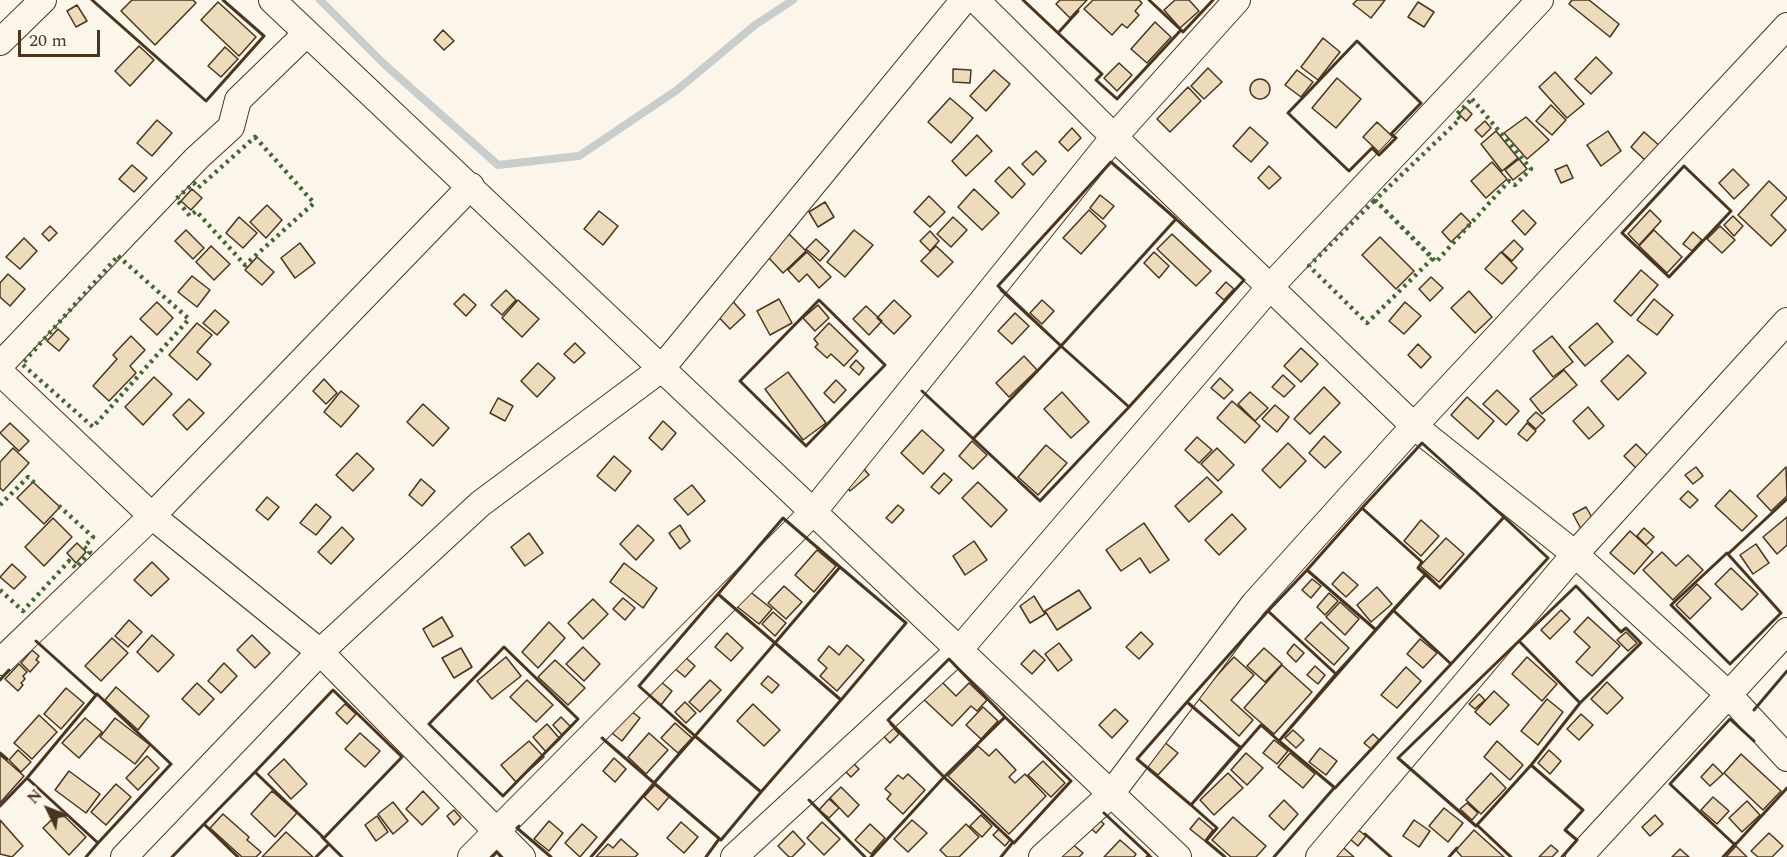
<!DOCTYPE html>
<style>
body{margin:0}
#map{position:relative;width:1787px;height:857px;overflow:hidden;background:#fbf6e9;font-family:Spectral,serif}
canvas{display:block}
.north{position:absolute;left:18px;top:779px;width:60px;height:60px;-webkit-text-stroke:4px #fbf6e9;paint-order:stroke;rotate:313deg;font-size:16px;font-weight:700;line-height:24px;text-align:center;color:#4a3520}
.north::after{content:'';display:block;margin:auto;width:21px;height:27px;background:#4a3520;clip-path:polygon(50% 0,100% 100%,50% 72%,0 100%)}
.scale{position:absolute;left:18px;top:30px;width:82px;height:27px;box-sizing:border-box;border:3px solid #4a3520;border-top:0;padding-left:8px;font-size:18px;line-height:21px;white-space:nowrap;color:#4a3520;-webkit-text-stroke:4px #fbf6e9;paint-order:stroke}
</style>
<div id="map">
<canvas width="1787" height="857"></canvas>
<div class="north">N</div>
<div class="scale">20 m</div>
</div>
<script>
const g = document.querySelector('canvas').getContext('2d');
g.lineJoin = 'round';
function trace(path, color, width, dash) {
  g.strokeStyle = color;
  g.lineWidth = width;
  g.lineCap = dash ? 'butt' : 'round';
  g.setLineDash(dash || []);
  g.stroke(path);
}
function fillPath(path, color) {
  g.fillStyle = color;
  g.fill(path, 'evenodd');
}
const stream = new Path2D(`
 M320,0L384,64L498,165L579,156L677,90L755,25L793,0`);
const building = new Path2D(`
 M132,0H193L196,3L155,45L121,11Z
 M1060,0H1087L1070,18L1056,4Z
 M1093,0H1139L1142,3L1135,11L1139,15L1127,28L1122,24L1112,35L1084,9Z
 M1175,0H1189L1199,11L1180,28L1164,10Z
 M1357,0H1385L1371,18L1353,4Z
 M1572,0H1589L1619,24L1610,37L1569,4Z
 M218,2L256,37L239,56L201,20Z
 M1418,2L1434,12L1424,27L1408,17Z
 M77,5L87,21L76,27L67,11Z
 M1155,22L1171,37L1147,63L1131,49Z
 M443,30L454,41L444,50L434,40Z
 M1323,38L1340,52L1318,80L1301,67Z
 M139,46L154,60L130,86L115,71Z
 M225,47L238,59L221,77L208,66Z
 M1596,57L1612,73L1591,94L1575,79Z
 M1119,63L1132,75L1117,91L1104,78Z
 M1208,68L1222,82L1204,99L1191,86Z
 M953,69L971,70L970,83L953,82Z
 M994,70L1010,84L986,111L970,96Z
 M1297,70L1313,82L1301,97L1285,85Z
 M1555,72L1584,104L1567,118L1539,87Z
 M1337,78L1361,99L1336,128L1312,108Z
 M1250 89a10 10 0 1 1 20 0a10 10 0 1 1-20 0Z
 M1188,87L1201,101L1170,132L1157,119Z
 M950,98L973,118L951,143L928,122Z
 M1551,105L1566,120L1552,135L1536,121Z
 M1465,107L1472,114L1466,121L1459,114Z
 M1526,117L1549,140L1527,159L1504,133Z
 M157,120L172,133L152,156L137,143Z
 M1485,121L1491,128L1482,137L1475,130Z
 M1377,122L1394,138L1380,153L1363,137Z
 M1250,127L1268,143L1251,162L1233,146Z
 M1072,128L1081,138L1068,151L1059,142Z
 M1496,131L1518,158L1502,171L1481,144Z
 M1608,131L1621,151L1601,166L1587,145Z
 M1644,132L1661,147L1647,162L1631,147Z
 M977,135L992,151L966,176L952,161Z
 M1036,151L1046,161L1033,175L1022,164Z
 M1519,159L1527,169L1513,180L1505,170Z
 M1492,162L1507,179L1486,198L1471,181Z
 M132,165L147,178L134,192L119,179Z
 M1567,165L1573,178L1561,183L1555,170Z
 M1269,166L1281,178L1269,189L1258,178Z
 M1009,167L1025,184L1012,198L995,181Z
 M1733,169L1749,185L1734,199L1719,183Z
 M1769,181L1787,198L1771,215L1786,230L1771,246L1738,215Z
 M192,189L202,198L191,210L181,201Z
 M974,189L999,213L982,230L958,207Z
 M1100,195L1114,206L1103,219L1090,208Z
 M929,196L945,212L930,227L914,212Z
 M825,202L834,217L818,227L809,212Z
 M267,205L282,220L266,238L250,222Z
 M1089,210L1106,226L1081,254L1063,238Z
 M1523,210L1536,223L1525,235L1512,221Z
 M1650,210L1661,221L1639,245L1628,234Z
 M599,211L618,226L603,245L584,229Z
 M1461,213L1471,223L1451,242L1442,232Z
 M1733,216L1743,226L1734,236L1724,225Z
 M239,217L257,233L243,248L226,233Z
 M953,217L967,230L951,247L937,234Z
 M50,226L57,233L49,241L42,234Z
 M1720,226L1735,240L1722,253L1707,239Z
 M186,230L204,248L193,259L175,241Z
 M854,230L873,245L845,277L827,262Z
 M1654,230L1682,257L1667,273L1639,246Z
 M930,231L939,241L930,251L920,241Z
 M1693,232L1702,240L1692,251L1683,244Z
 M789,234L806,251L783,273L768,257Z
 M1172,234L1211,271L1196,286L1157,249Z
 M1380,237L1414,271L1396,289L1362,255Z
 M24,238L37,251L20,269L6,257Z
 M816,239L829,251L820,261L806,249Z
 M1514,240L1523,249L1512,261L1502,252Z
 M300,243L315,263L295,278L281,258Z
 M211,246L230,264L214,280L196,262Z
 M936,246L953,262L938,277L921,261Z
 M807,252L831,277L819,288L807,274L799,282L788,270Z
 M1154,252L1169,266L1159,278L1144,263Z
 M1501,252L1517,268L1502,284L1485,269Z
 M257,257L274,272L262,285L245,270Z
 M1641,270L1658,285L1631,316L1614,301Z
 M8,274L25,289L10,306L0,297V283Z
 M192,276L210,290L197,307L178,292Z
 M1431,277L1443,288L1430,301L1419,289Z
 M1226,282L1234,289L1224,300L1216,293Z
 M506,290L516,300L502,315L491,305Z
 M1469,291L1492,317L1475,333L1451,308Z
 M464,294L476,305L466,316L454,304Z
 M728,296L745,315L730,329L712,310Z
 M779,299L792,323L770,335L757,311Z
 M1654,299L1673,315L1657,335L1637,320Z
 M518,300L539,319L522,337L502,318Z
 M894,300L911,316L894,334L877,318Z
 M1042,300L1054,311L1042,324L1030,313Z
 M157,302L173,318L157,335L140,319Z
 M1405,302L1421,316L1404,334L1389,321Z
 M818,305L829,318L815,331L803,318Z
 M866,306L882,321L869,335L853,319Z
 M215,310L229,322L217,335L203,323Z
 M1015,313L1029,326L1012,344L998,331Z
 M197,323L212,335L197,352L211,364L197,380L169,355Z
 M829,323L858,351L844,366L831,354L827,358L815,347L818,344L814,339Z
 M1597,323L1613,342L1585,366L1569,347Z
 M58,329L69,339L59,351L47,341Z
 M131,336L145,350L130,366L136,373L109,401L93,386L117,359L113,355Z
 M1552,336L1573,362L1553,377L1533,351Z
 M575,343L585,353L574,363L564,354Z
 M1418,344L1431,357L1421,368L1408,355Z
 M1301,348L1318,364L1301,382L1284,366Z
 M1628,355L1646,373L1618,400L1601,381Z
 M1024,356L1037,370L1009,397L996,383Z
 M856,360L864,368L859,375L850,367Z
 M538,363L555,378L537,397L521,381Z
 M1564,370L1577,385L1542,414L1530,399Z
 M788,372L826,423L803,440L765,389Z
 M1283,375L1295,386L1284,397L1272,387Z
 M154,377L172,394L143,425L125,407Z
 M1220,378L1233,390L1224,399L1211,388Z
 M324,379L337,393L326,404L313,391Z
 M836,380L846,390L834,403L824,393Z
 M1324,387L1340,403L1310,434L1294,419Z
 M1497,390L1519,411L1506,425L1483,404Z
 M341,391L359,406L341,427L324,412Z
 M1062,392L1089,422L1071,438L1044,409Z
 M1250,392L1268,408L1255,421L1238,404Z
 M1467,397L1494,421L1478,439L1451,415Z
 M498,398L513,406L505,421L490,413Z
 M189,399L204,413L187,430L173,415Z
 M1232,401L1260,426L1245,443L1217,418Z
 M423,404L449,428L433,446L407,422Z
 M1275,405L1289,417L1277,432L1262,419Z
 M1588,407L1604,426L1589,439L1573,421Z
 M1536,412L1545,420L1536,429L1527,421Z
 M663,421L676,433L662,450L649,438Z
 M10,423L29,441L19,451L0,433Z
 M1527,423L1536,431L1527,441L1518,434Z
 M922,430L944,450L923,474L901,453Z
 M1324,436L1341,452L1325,468L1309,453Z
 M1197,437L1212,450L1199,463L1185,450Z
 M972,441L987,455L973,469L959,456Z
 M1288,443L1306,461L1280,488L1262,470Z
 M1636,444L1649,457L1637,469L1624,456Z
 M1046,445L1067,463L1038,495L1018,477Z
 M13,448L29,463L3,491L0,488V462Z
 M1217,448L1234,465L1218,481L1201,464Z
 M357,453L374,469L353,491L336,475Z
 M614,456L631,471L615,491L597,476Z
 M853,456L869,475L850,491L834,472Z
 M1696,467L1703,476L1693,484L1685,475Z
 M1786,467L1787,496L1771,511L1757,496Z
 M944,473L952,480L939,494L931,487Z
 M1207,477L1222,492L1189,522L1175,506Z
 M421,479L435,491L422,506L409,495Z
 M33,482L60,507L44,524L17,498Z
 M978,482L1007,510L991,527L962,498Z
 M692,485L705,501L688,515L674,499Z
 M1730,490L1757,516L1742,531L1715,506Z
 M1688,491L1698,500L1690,508L1680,499Z
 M267,497L279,507L268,520L256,510Z
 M316,504L331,517L316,535L300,523Z
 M898,505L904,510L892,523L886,518Z
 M1586,507L1594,521L1581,529L1573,514Z
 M1232,514L1246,529L1219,555L1205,540Z
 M1787,517V545L1777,554L1763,537Z
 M53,518L72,537L44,566L25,547Z
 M1421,520L1439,536L1421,556L1404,541Z
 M1144,523L1169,560L1150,573L1140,558L1121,571L1106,550Z
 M638,525L654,540L636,560L620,544Z
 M680,525L690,541L680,549L669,533Z
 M342,527L354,539L331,564L318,552Z
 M1644,528L1654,537L1646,545L1637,536Z
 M1630,531L1653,552L1634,574L1610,553Z
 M529,533L543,553L525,566L511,547Z
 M1446,538L1464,554L1439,582L1420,566Z
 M974,541L987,560L965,575L953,556Z
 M77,543L86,552L76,563L67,553Z
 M1756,544L1769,563L1753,574L1740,555Z
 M817,550L836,566L814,592L795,575Z
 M1662,552L1676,566L1688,555L1703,570L1673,600L1643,570Z
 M152,562L169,579L151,596L134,580Z
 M624,563L657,588L643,608L610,582Z
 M12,564L26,577L14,589L0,577Z
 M1731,568L1758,594L1742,610L1715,584Z
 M1343,572L1358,585L1346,597L1332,584Z
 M1312,579L1321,586L1311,598L1302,590Z
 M1697,584L1711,598L1690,619L1676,605Z
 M784,586L802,602L786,619L768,603Z
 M744,587L772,609L759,624L731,602Z
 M1377,587L1392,604L1371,622L1357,605Z
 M1079,590L1091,608L1057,630L1045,611Z
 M1329,593L1338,601L1325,615L1317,607Z
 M1034,596L1045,614L1030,623L1020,606Z
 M623,598L635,608L625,620L613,609Z
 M593,599L608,614L583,639L568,623Z
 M1340,602L1359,619L1345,635L1326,617Z
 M1561,610L1570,619L1550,639L1541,630Z
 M773,612L786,623L775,636L762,624Z
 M442,617L453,636L433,647L423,629Z
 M1588,617L1620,646L1592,676L1576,662L1590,647L1574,632Z
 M129,620L142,632L128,647L115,636Z
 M549,622L565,638L538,668L522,652Z
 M1321,622L1349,648L1334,665L1305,639Z
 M1141,632L1153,644L1139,659L1126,647Z
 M1626,632L1637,643L1628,651L1617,640Z
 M727,633L743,648L731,661L715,647Z
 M152,635L174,655L158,672L137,652Z
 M252,635L270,653L255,668L237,650Z
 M112,638L128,653L101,681L85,666Z
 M1420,639L1437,653L1423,668L1407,654Z
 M1059,643L1072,660L1058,671L1045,654Z
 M1294,644L1304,653L1296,662L1287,653Z
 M847,645L864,660L837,691L820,676L827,668L818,660L829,646L839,655Z
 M583,647L600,664L584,681L566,664Z
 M461,648L472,667L454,678L442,658Z
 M1264,648L1282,664L1265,682L1247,666Z
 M32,650L39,656L36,660L39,662L30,672L21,663Z
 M1034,650L1045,660L1032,674L1021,664Z
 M684,656L695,666L685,677L674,668Z
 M506,657L521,676L492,699L477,681Z
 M1234,657L1254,675L1231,700L1253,720L1239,736L1197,697Z
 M1527,657L1557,684L1542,701L1512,674Z
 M555,660L585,688L568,705L538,677Z
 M224,663L237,676L221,693L208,681Z
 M19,664L27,672L23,676L25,679L21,683L23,685L18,691L5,679Z
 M1282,665L1312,692L1274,734L1244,708Z
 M1315,666L1325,675L1318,684L1307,675Z
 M1406,667L1421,681L1397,708L1381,695Z
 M768,676L779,685L772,693L761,684Z
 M936,676L956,696L969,683L987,700L977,711L971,706L952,726L918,694Z
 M527,680L553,705L536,722L510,697Z
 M710,680L721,690L700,712L689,702Z
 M660,681L672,691L661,705L649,695Z
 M1607,682L1623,698L1607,714L1591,699Z
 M197,683L214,699L199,715L182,699Z
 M116,687L149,716L138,730L105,700Z
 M66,688L84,703L61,729L44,714Z
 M1494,691L1509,705L1490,725L1475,712Z
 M1479,694L1485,700L1475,709L1469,704Z
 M1547,699L1563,712L1538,745L1521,731Z
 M685,702L696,713L686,723L675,712Z
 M345,704L356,714L347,724L336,713Z
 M753,704L780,730L764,746L737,721Z
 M626,707L640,718L622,741L608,730Z
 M983,707L998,721L981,739L966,725Z
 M1115,709L1128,721L1112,738L1099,725Z
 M1581,714L1593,725L1579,740L1567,729Z
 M39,715L57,732L32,759L14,743Z
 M561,717L571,727L562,735L553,725Z
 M85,718L102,732L79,758L62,743Z
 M115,718L150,745L135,764L100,737Z
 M888,722L899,734L890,743L879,731Z
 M675,723L692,738L678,753L661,738Z
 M547,724L560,739L546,752L533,737Z
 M1293,730L1304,740L1296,748L1285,738Z
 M360,733L380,751L365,767L345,749Z
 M649,733L668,750L646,774L628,757Z
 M1373,734L1379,740L1371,749L1364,743Z
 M1274,740L1288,751L1277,764L1263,753Z
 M529,741L544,757L516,782L501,765Z
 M1163,741L1178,753L1158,775L1143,763Z
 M1497,741L1523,765L1510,780L1484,757Z
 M978,746L989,756L996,749L1016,770L1009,777L1015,783L1025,774L1046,796L1009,834L948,776Z
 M1320,748L1337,761L1326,775L1309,762Z
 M18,750L31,762L21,772L9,760Z
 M1549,750L1561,761L1550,774L1538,763Z
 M1246,753L1263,768L1247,785L1231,770Z
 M1290,753L1315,774L1303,788L1278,767Z
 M1741,754L1781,791L1763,810L1724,773Z
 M0,755L24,776L0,803Z
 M147,756L159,768L138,790L126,778Z
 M614,758L626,769L615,782L603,771Z
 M284,759L307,784L291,799L268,774Z
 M850,760L859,769L851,777L842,768Z
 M1043,761L1065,783L1051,797L1028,775Z
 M1713,764L1723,774L1710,786L1701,777Z
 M69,771L100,794L86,813L55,790Z
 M1228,773L1243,788L1214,815L1200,800Z
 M1491,773L1506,788L1481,814L1466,800Z
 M908,774L925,790L903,814L887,799L891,794L885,789L898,775L903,779Z
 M116,784L131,797L106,825L91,812Z
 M655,785L669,797L658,810L644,797Z
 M841,787L859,805L848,817L830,798Z
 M272,791L297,813L275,837L251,814Z
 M423,791L439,808L422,825L406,809Z
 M1713,797L1729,811L1717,824L1701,810Z
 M829,799L839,808L829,818L819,810Z
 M1284,800L1298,814L1284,830L1269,816Z
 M1747,801L1760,815L1742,832L1729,818Z
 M393,802L408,821L393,834L378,814Z
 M1467,803L1478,813L1472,820L1460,809Z
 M1444,808L1463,823L1448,842L1429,826Z
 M454,810L461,818L454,825L447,816Z
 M60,812L86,837L69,855L43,828Z
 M223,814L249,837L247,840L261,852L256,857H242L210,828Z
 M1093,814L1104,824L1096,833L1085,823Z
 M981,815L992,826L982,837L970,826Z
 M1655,815L1663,824L1650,836L1642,827Z
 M377,816L388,832L376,841L365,825Z
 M1233,817L1266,846L1256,857H1231L1212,840Z
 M1199,818L1213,830L1205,841L1190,829Z
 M0,820L23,846L12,857L0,854Z
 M912,820L927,833L908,852L894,839Z
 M1414,820L1430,831L1419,847L1403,836Z
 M549,821L563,833L549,851L534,839Z
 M681,822L698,837L684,853L667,838Z
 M822,822L840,839L824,855L807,838Z
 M582,824L597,837L580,857L565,843Z
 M870,824L885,838L871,854L855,840Z
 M966,824L979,837L959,857H947L940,850Z
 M1351,824L1366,836L1358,846L1343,833Z
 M999,829L1010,840L1005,846L993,835Z
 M1474,830L1504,857H1462L1456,850Z
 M793,831L805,844L792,857H789L778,846Z
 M286,832L313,857H262Z
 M1769,833L1783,846L1772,857H1758L1751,851Z
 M621,839L638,854L635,857H596L608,844L613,848Z
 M1120,840L1136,854L1134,857H1104Z
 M1336,841L1354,857H1322Z
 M1070,842L1083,853L1079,857H1056Z
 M1551,845L1558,851L1552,857H1539Z
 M1736,846L1747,857H1726Z
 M1680,849L1689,857H1672Z`);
const minor = new Path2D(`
 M272,0L1178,857
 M976,0L1114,137L1414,426L1575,554L1727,693L1787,758
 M0,42L43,0
 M0,365L197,158L231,127L238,100L307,33
 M0,372L152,516L320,652L522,857
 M0,662L152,516L471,186
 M124,857L320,652L480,504L661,369L964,0
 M471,857L813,512L1114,137L1237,0
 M734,857L959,650L1270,287L1540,0
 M1042,857L1110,795L1254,604L1414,426L1787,26
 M1319,857L1575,554L1787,321
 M1579,857L1787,631`);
const hedge = new Path2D(`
 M1472,99L1531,169L1515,185L1509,181L1436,262L1375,200L1460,119L1456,115Z
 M255,137L314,203L245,265L196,211L190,216L176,199L194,183L198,188Z
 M1375,200L1433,258L1367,323L1309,266Z
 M118,256L189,319L93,427L22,364Z
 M0,505L28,477L37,485
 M0,590L23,611L69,561L76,568L90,552L84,547L93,537L58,505`);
const wall = new Path2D(`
 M92,0L206,101L264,36L223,0
 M1023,0L1058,33
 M1078,11L1058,33L1102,74L1096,80L1117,99L1181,30L1149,0
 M1180,29L1183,32L1213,0
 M1357,41L1421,103L1391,134L1396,138L1379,155L1372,148L1349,171L1288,113Z
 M1111,162L1176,219L1061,346L998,286Z
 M1684,166L1731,211L1669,277L1622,233Z
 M1176,219L1244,280L1129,407L1061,346Z
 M819,300L885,365L806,446L740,381Z
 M922,391L1040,501L1129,407L1061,346L973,439
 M973,439L1061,346L1001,290
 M1422,443L1504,517L1440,588L1418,568L1422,562L1362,508Z
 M1362,508L1422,562L1418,568L1426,574L1376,630L1307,570Z
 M1504,517L1548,558L1451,664L1393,610L1426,574L1440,588Z
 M783,518L840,567L775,643L718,594Z
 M1727,553L1781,613L1730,664L1671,605Z
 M1728,554L1787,499
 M840,567L906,623L841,700L775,643Z
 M1307,570L1376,630L1336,674L1268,611Z
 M1576,586L1621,632L1626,628L1641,643L1580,703L1519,641Z
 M718,594L775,643L695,736L639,686Z
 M1393,610L1451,664L1335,788L1279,741Z
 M1268,611L1336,674L1279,741L1261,725L1241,748L1187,702Z
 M36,641L96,695
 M1519,641L1580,703L1532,764L1476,826L1398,758Z
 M775,643L841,700L761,792L695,736Z
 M504,647L578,719L503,796L429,724Z
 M949,659L1005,717L944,777L888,720Z
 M0,680L9,670
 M333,690L402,757L324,838L255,772Z
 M97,694L171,764L98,843L27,778Z
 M1187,702L1241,748L1191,805L1137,759Z
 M1754,710L1787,671
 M1005,717L1071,781L1014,843L944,777Z
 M695,736L761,792L721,840L654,783Z
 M602,738L654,783
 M1754,741L1730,719L1670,784L1735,845L1787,788
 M0,753L7,759
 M1531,765L1583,810L1565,830L1577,840L1562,857
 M809,800L865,857
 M0,806L27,778L28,779
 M1104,813L1149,855L1147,857H1151
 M1477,825L1511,857
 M519,826L517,828L551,857
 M1365,834L1391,857
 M327,846L329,844L342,857
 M86,857L98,843L97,842
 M172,857L204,824L206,826
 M238,857L204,824L255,772
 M316,857L329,844L322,837
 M492,857L497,852L501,857
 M591,857L685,747
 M706,857L719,839
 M871,857L944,777L891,724
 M1001,857L1013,842
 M1225,857L1206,841L1217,828L1191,805L1241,747
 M1274,857L1334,788
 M1449,857L1457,848
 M1723,857L1736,843`);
trace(stream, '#c9cecd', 8);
fillPath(building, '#ecdcbc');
trace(building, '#4a3520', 1.5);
trace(minor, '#4a3520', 28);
trace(minor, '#fbf6e9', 26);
trace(hedge, '#436837', 4.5, [3, 4.5]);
trace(wall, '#4a3520', 3);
</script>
